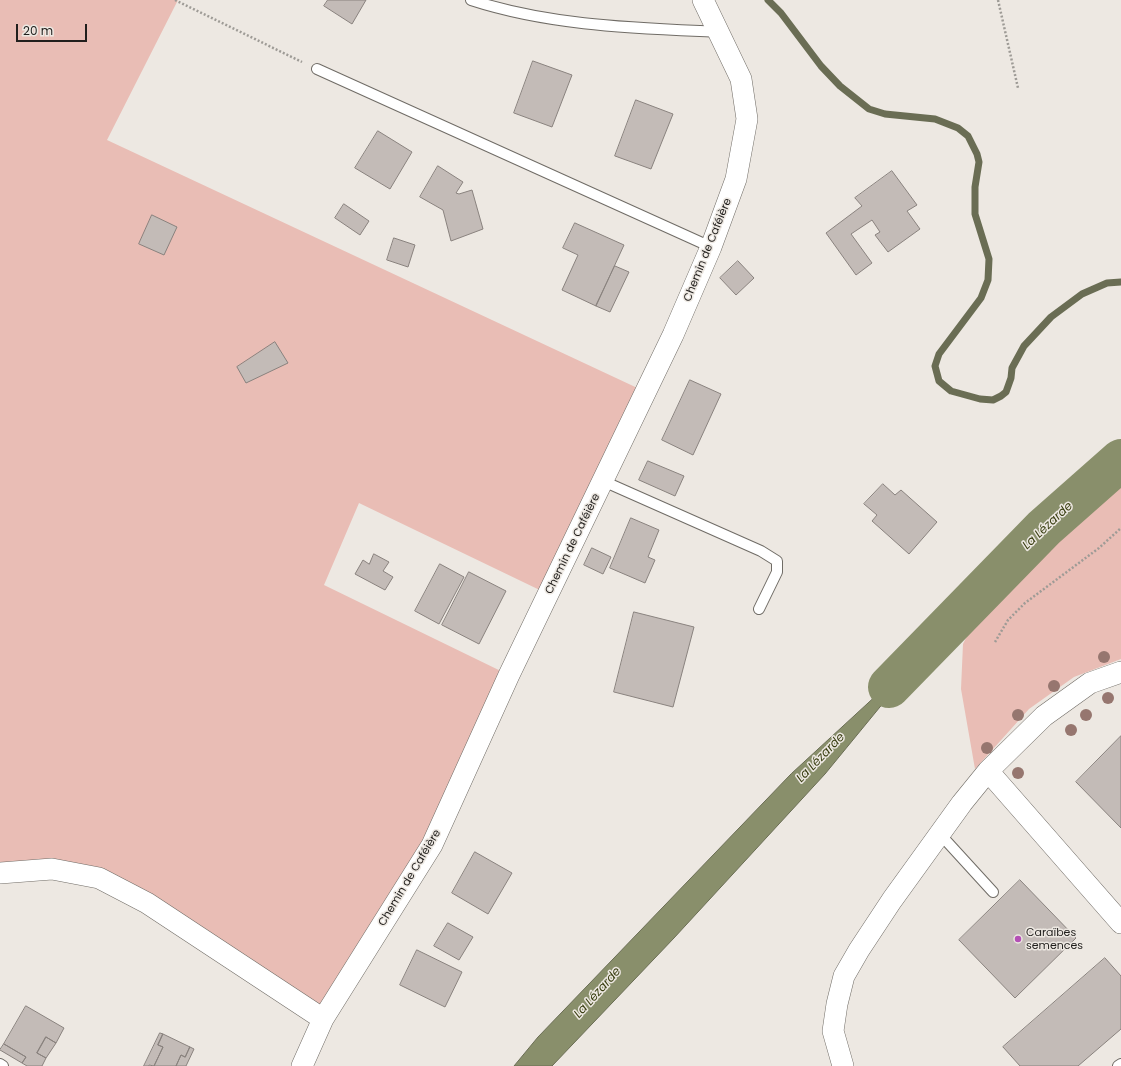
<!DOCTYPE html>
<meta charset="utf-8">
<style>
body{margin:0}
#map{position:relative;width:1121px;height:1066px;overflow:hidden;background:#ede8e2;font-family:Poppins,sans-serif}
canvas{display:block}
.scale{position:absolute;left:16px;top:24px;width:71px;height:18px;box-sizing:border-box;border:2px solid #211f1d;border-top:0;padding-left:5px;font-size:12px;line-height:14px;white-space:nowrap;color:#211f1d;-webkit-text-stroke:3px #ede8e2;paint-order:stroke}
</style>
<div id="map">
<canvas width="1121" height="1066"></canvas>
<div class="scale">20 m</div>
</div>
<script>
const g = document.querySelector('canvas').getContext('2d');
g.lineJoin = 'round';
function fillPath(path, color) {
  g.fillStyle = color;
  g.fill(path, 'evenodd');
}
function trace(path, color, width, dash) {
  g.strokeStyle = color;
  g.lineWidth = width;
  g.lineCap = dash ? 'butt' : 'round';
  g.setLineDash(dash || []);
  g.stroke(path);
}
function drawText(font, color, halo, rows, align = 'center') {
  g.font = font + ' Poppins,sans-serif';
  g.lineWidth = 3;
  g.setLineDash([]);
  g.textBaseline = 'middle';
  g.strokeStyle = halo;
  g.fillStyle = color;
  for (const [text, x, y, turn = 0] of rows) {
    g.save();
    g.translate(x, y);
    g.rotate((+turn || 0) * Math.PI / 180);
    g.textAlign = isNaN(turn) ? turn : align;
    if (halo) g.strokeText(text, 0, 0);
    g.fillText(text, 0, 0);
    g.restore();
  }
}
const green = new Path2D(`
 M0,0H178L107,140L646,392L548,594L359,503L324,585L509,675L432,845L323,1019L99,878L0,873Z
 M1121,474V659L1074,677L1029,709L975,769L961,689L963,644L975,620L996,594L1048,540L1108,484Z`);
const water = new Path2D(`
 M930,646L825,774L674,938L552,1066H514L538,1037L791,774Z`);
const stream = new Path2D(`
 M768,0L781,13L821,66L840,86L869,109L885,114L935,119L958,128L968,136L977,154L979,162L975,187V214L989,259L988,280L981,298L939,354L935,366L939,381L951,391L980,399L993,400L1001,396L1006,392L1011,378L1012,368L1024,346L1051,317L1082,294L1107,283L1121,282`);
const river = new Path2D(`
 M889,687L1044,528L1121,460`);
const building = new Path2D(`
 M328,0H366L352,24L324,6Z
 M533,61L572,75L552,127L514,113Z
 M636,100L673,114L651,169L615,156Z
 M378,131L412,152L390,189L355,168Z
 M438,166L463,182L456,193L459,194L472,190L483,229L451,241L443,210L420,197Z
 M892,171L917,205L907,211L920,229L888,252L875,235L880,232L872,220L851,234L872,263L856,275L826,233L862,206L855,198Z
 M344,204L369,221L360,235L335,218Z
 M152,215L177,227L164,255L139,244Z
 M575,223L624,245L596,306L562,290L578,255L563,248Z
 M394,238L415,245L408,267L387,260Z
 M738,261L754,278L736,295L720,278Z
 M615,266L629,272L610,312L596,306Z
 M275,342L288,363L246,383L237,367Z
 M690,380L721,394L693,455L662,440Z
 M648,461L684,476L675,496L639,480Z
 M883,484L895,495L901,490L937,522L909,554L872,521L877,515L864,504Z
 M631,518L659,530L648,557L655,560L645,583L610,568Z
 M592,548L611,557L603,574L584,565Z
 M374,554L389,562L383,571L393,577L385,590L355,574L363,560L369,564Z
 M440,564L464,577L439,624L415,611Z
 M469,572L506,591L479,644L442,625Z
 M634,612L694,627L673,707L614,692Z
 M1121,736V828L1076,782Z
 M475,852L512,873L488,914L452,893Z
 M1020,880L1076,938L1015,998L959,940Z
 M448,923L473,937L459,960L434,946Z
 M417,950L462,972L445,1007L400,985Z
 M1105,958L1121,976V1029L1078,1066H1020L1003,1047Z
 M26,1006L64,1028L56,1043L46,1037L37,1053L46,1058L42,1066H27L22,1063L26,1057L4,1044Z
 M160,1033L163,1034L158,1045L163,1047L154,1066L149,1065V1066H144Z
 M163,1034L190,1047L185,1057L181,1055L176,1066H154L163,1047L158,1045Z
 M46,1037L56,1043L46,1058L37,1053Z
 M4,1044L26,1057L22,1063L0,1050Z
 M190,1047L194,1049L186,1066H176L181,1055L185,1057Z`);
const path = new Path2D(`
 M175,0L302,62
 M998,0L1018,88
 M995,642L1008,620L1025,603L1099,548L1121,528`);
const lane = new Path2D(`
 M471,0C551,26 635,28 719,32
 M317,69L711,247
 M603,481L761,551L777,561V572L759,609
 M940,834L993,892
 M0,1064L3,1066
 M1118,1066L1121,1064`);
const street = new Path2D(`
 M988,771L1121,923
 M0,873L52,869L99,878L147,903L323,1019
 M302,1066L323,1019L432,845L509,675L673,335L711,247L736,179L747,119L741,79L703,0
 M843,1066L833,1031L837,1004L844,976L859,950L892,900L962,803L988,771L1044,716L1090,683L1121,672`);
const trees = [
 [1104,657],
 [1054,686],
 [1108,698],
 [1018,715],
 [1086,715],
 [1071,730],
 [987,748],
 [1018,773]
];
const markers = [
 [1018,939,4,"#b450b6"]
];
const streetNames = [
 ["Chemin de Caféière",708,250,-68],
 ["Chemin de Caféière",573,544,-64],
 ["Chemin de Caféière",410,878,-59]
];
const poiNames = [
 ["Caraïbes",1026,933],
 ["semences",1026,946]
];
const waterNames = [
 ["La Lézarde",1048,526,-43],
 ["La Lézarde",821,758,-46],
 ["La Lézarde",598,993,-48]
];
fillPath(green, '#e9bdb5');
fillPath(water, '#898f6b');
trace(water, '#6a6d54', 1);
trace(stream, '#6a6d54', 7);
trace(river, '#898f6b', 42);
fillPath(building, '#c3bbb7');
trace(building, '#89827e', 1);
trace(lane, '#706c66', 12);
trace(street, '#706c66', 22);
trace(path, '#9e9b96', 2.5, [2, 2]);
trace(lane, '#fff', 10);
trace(street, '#fff', 21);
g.fillStyle = '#96766f';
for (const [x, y] of trees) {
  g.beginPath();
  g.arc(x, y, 6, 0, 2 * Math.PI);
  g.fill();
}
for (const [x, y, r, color] of markers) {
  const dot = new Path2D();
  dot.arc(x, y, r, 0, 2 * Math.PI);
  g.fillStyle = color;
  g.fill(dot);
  trace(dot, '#ede8e2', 1.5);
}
drawText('11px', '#211f1d', '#ede8e2', streetNames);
drawText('11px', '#211f1d', '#ede8e2', poiNames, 'left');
drawText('italic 12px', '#393e11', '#ede8e2', waterNames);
</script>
